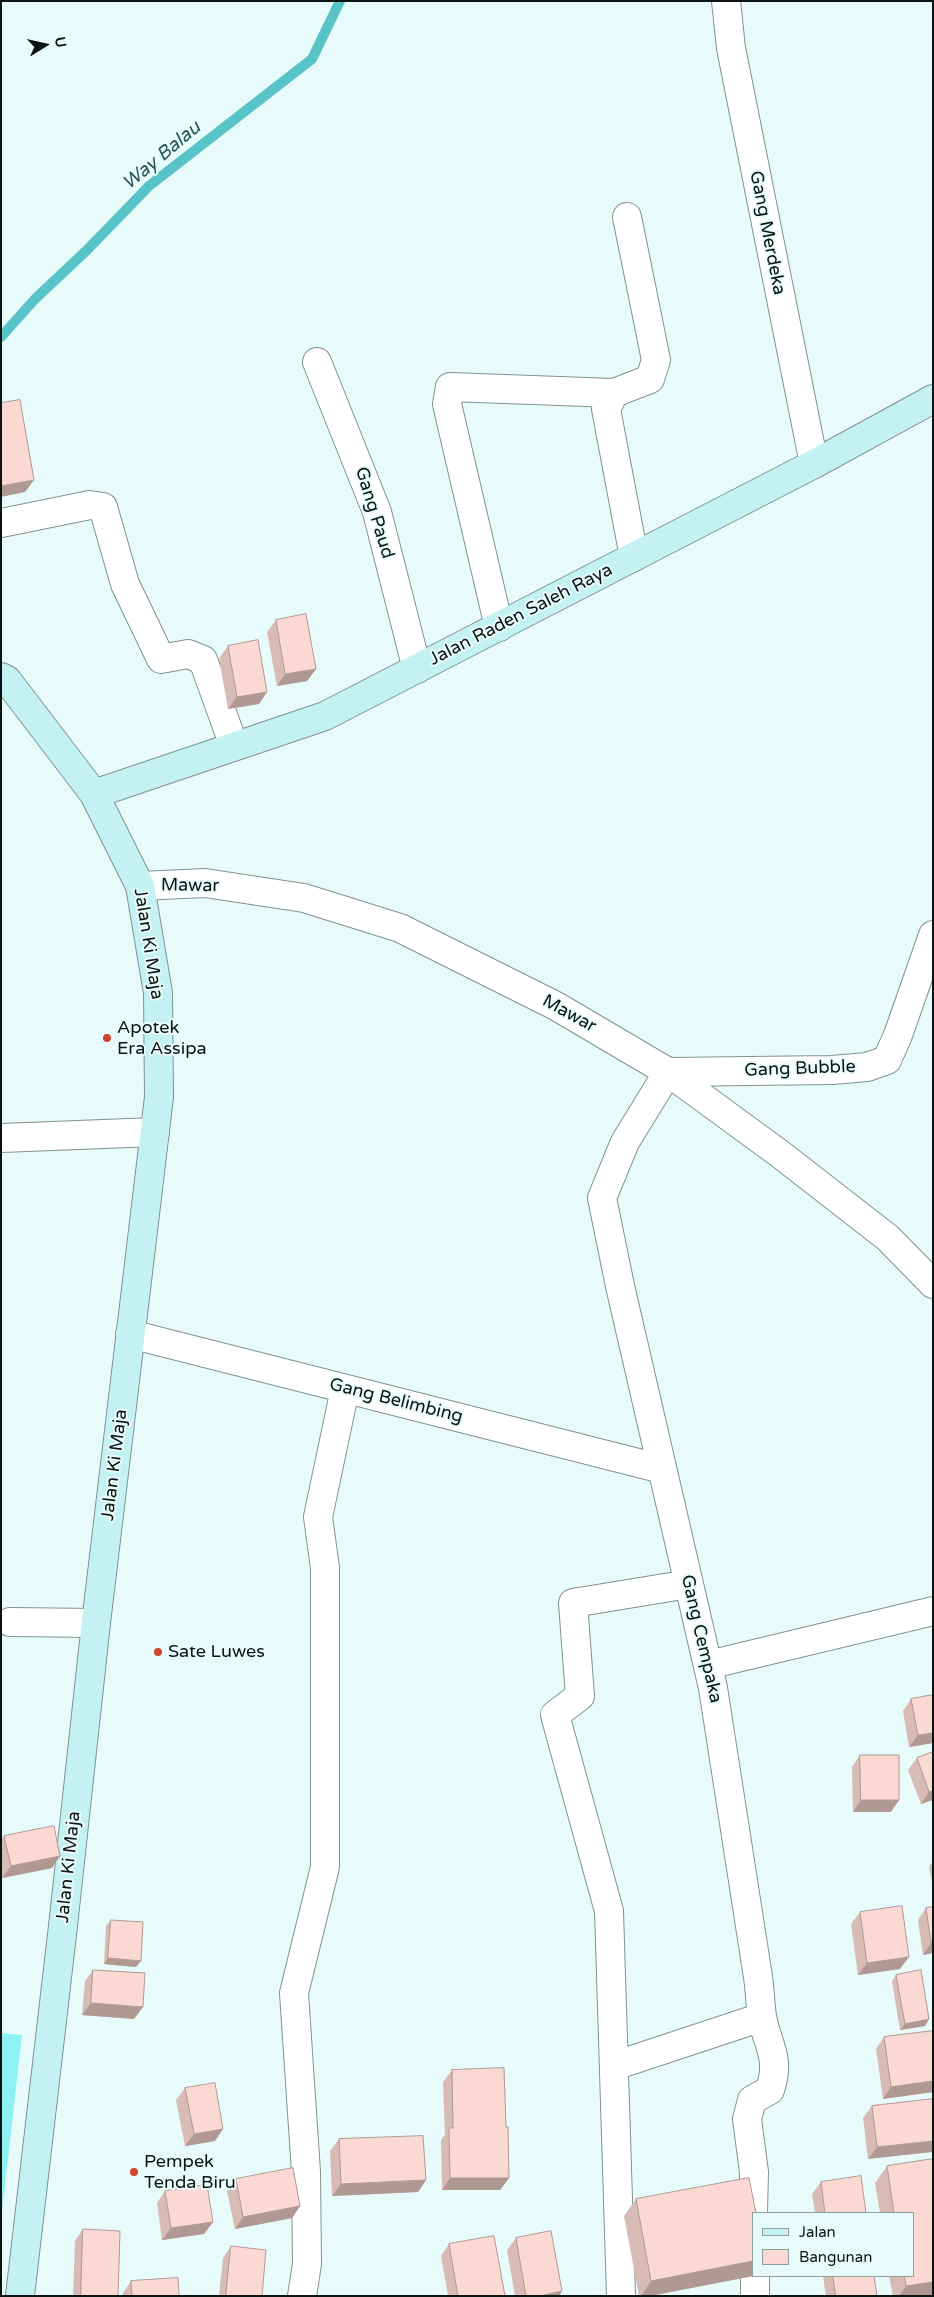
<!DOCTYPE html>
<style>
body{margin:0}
#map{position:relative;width:934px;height:2297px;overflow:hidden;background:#e8fbfb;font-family:"Varela Round",sans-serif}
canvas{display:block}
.frame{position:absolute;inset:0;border:2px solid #0c1313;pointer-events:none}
.legend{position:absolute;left:752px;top:2212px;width:162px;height:65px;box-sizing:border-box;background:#e8fbfb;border:1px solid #909e9e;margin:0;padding:6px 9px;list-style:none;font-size:15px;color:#0c1313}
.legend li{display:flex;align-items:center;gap:10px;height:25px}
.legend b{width:25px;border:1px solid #909e9e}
.north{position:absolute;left:20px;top:20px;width:50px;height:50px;-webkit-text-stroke:4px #e8fbfb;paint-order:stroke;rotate:80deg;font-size:14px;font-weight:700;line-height:20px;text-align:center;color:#0c1313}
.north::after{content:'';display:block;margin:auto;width:18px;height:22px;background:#0c1313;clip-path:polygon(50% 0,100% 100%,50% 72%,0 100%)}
</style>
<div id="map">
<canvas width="934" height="2297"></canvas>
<div class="frame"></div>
<ul class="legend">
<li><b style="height:6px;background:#c4f1f2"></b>Jalan</li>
<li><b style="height:14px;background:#fbd9d2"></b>Bangunan</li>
</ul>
<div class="north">U</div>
</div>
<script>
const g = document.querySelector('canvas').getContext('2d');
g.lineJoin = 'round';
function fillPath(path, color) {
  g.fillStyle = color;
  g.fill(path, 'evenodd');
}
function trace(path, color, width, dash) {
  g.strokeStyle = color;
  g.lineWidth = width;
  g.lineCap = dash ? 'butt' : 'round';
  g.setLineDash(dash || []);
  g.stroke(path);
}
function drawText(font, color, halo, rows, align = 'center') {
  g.font = font + ' "Varela Round",sans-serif';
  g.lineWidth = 4;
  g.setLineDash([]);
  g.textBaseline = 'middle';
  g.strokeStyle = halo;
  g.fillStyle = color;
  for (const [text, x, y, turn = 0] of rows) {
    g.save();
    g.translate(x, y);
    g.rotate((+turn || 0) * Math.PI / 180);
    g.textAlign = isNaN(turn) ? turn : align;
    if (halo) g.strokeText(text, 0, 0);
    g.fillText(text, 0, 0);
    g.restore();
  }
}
const green = new Path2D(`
 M1,2033L22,2035L1,2220Z`);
const stream = new Path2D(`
 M1,337L35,299L87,250L149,186L312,59L340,1`);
const street = new Path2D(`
 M726,1L731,48L814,464
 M627,217L656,360L650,379L614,393L606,409L634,557
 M317,362L377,512L417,669
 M1,523L90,505L103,507L125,584L161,659L188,654L203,660L234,746
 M499,627L447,404L450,387L614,393
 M140,886L205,883L304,898L400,928L556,1006L668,1072L780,1154L888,1238L933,1284
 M1,1138L155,1132
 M130,1334L662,1469
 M10,1622L96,1623
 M708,1665L933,1611
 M614,2066L762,2017
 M753,2213L754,2172L747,2119L752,2100L770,2090C781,2056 767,2046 762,2016C760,2003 760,1990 758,1977L713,1688L620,1286L602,1198L625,1142L668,1072L832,1070L867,1067L887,1060L898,1035L933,935
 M755,2276V2296
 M302,2296L307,2264L306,2172L294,1993L325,1867V1568L318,1517L345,1389
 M621,2296L609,1911L555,1715L580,1696L573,1603L689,1584`);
const secondary = new Path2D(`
 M1,677L7,680L94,794L140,886L158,993L159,1097L96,1623L63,1926L20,2296
 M94,794L325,716L814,464L933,399`);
const wall = new Path2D(`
 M276,620L316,669L307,681L277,686L267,632Z
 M228,646L267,692L259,704L228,709L219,658Z
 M911,1699L933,1743L909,1747L903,1711Z
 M933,1752V1800L921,1804L908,1770L917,1758Z
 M860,1755L891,1812H853L852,1767Z
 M4,1836L52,1868L2,1878L1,1873V1840Z
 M933,1861V1887L929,1867Z
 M933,1907V1953L923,1955L918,1920L926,1908Z
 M860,1912L900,1969L858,1975L851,1924Z
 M111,1920L136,1967L104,1964L106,1926Z
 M93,1970L134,2019L82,2015L85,1981Z
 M896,1975L929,2019L925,2026L900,2030L892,1981Z
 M933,2031V2092L883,2099L876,2049L884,2037Z
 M452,2070L506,2127L509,2178L500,2190H442L441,2140L445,2135L443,2082Z
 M185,2088L215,2141L185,2146L176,2100Z
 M933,2099L868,2159L863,2118L872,2106Z
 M339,2139L426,2180L418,2192L332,2196L330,2151Z
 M933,2159V2296H893L889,2276H913V2213H880L875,2183L887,2166Z
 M236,2179L300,2206L292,2218L235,2229L227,2191Z
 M821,2182L866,2213H815L812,2194Z
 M165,2191L213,2222L204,2234L162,2240L157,2203Z
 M636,2199L753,2276L650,2296H639L624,2216Z
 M83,2229L118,2296H73L75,2241Z
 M516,2238L559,2296H515L507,2250Z
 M449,2244L505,2296H448L441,2256Z
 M231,2246L262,2296H219L223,2258Z
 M823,2276H874L877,2296H826Z
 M131,2281L179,2296H123V2293Z`);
const shadedWall = new Path2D(`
 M34,480L25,492L1,497V486Z
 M316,669L307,681L277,686L285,674Z
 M267,692L259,704L228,709L237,697Z
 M933,1733V1743L909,1747L918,1735Z
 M933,1791V1800L921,1804L929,1792Z
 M861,1800H899L891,1812H853Z
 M60,1856L52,1868L2,1878L11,1866Z
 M933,1942V1953L923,1955L931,1943Z
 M909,1957L900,1969L858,1975L867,1963Z
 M108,1958L141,1961L136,1967L104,1964Z
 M91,2003L143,2007L134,2019L82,2015Z
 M929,2019L925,2026L900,2030L905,2024Z
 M933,2081V2092L883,2099L891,2087Z
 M223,2129L215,2141L185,2146L194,2134Z
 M933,2141V2152L868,2159L877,2147Z
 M450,2178H509L500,2190H442Z
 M426,2180L418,2192L332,2196L341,2184Z
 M300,2206L292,2218L235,2229L243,2217Z
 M213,2222L204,2234L162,2240L171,2228Z
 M753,2261V2276L650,2296H641L651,2281Z
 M933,2282V2296H899L906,2286Z
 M562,2291L559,2296H540Z`);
const building = new Path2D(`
 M20,400L34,480L1,486V403Z
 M306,614L316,669L285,674L276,620Z
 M258,640L267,692L237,697L228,646Z
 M933,1695V1733L918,1735L911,1699Z
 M933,1752V1791L929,1792L917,1758Z
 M860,1755H899V1800H861Z
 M54,1826L60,1856L11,1866L4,1836Z
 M902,1906L909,1957L867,1963L860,1912Z
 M933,1907V1942L931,1943L926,1908Z
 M111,1920L143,1922L141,1961L108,1958Z
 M93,1970L145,1973L143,2007L91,2003Z
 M921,1970L929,2019L905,2024L896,1975Z
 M933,2031V2081L891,2087L884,2037Z
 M504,2068L506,2127H508L509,2178H450L449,2128H453L452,2070Z
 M215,2083L223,2129L194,2134L185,2088Z
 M933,2099V2141L877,2147L872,2106Z
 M423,2136L426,2180L341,2184L339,2139Z
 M933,2159V2282L906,2286L904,2276H913V2213H894L887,2166Z
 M293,2168L300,2206L243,2217L236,2179Z
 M861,2176L866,2213H825L821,2182Z
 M749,2178L756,2213H753V2261L651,2281L636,2199Z
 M207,2185L213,2222L171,2228L165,2191Z
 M83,2229L120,2231L118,2296H81Z
 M551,2231L562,2291L540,2296H526L516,2238Z
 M494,2236L505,2296H458L449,2244Z
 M231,2246L266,2250L262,2296H226Z
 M833,2276H874L877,2296H836Z
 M178,2278L179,2296H132L131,2281Z`);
const markers = [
 [107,1038,5,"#cf432f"],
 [158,1652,5,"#cf432f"],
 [134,2172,5,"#cf432f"]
];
const streetNames = [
 ["Gang Merdeka",767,233,79],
 ["Gang Paud",374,513,73],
 ["Jalan Raden Saleh Raya",521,615,-27],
 ["Mawar",190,886,1],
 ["Jalan Ki Maja",148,944,81],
 ["Mawar",569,1014,29],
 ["Gang Bubble",800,1069,-2],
 ["Gang Belimbing",396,1401,14],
 ["Jalan Ki Maja",115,1465,-83],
 ["Gang Cempaka",701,1639,77],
 ["Jalan Ki Maja",69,1867,-84]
];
const poiNames = [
 ["Apotek",117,1028],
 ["Era Assipa",117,1049],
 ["Sate Luwes",168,1652],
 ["Pempek",144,2162],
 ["Tenda Biru",144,2183]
];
const waterNames = [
 ["Way Balau",162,156,-40]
];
fillPath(green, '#8ef2f4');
trace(stream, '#59c4c7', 10);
trace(street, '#809292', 30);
trace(secondary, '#809292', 30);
trace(street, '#fff', 28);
trace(secondary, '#c4f1f2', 28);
fillPath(wall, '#d8bbb5');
fillPath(shadedWall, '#b09893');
fillPath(building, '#fbd9d2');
trace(building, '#b09893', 1);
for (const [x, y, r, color] of markers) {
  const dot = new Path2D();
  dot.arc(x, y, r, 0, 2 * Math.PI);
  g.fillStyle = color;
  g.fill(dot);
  trace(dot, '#e8fbfb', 2);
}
drawText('18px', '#0c1313', '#e8fbfb', streetNames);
drawText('18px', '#0c1313', '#e8fbfb', poiNames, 'left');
drawText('italic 19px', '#275657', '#e8fbfb', waterNames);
</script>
